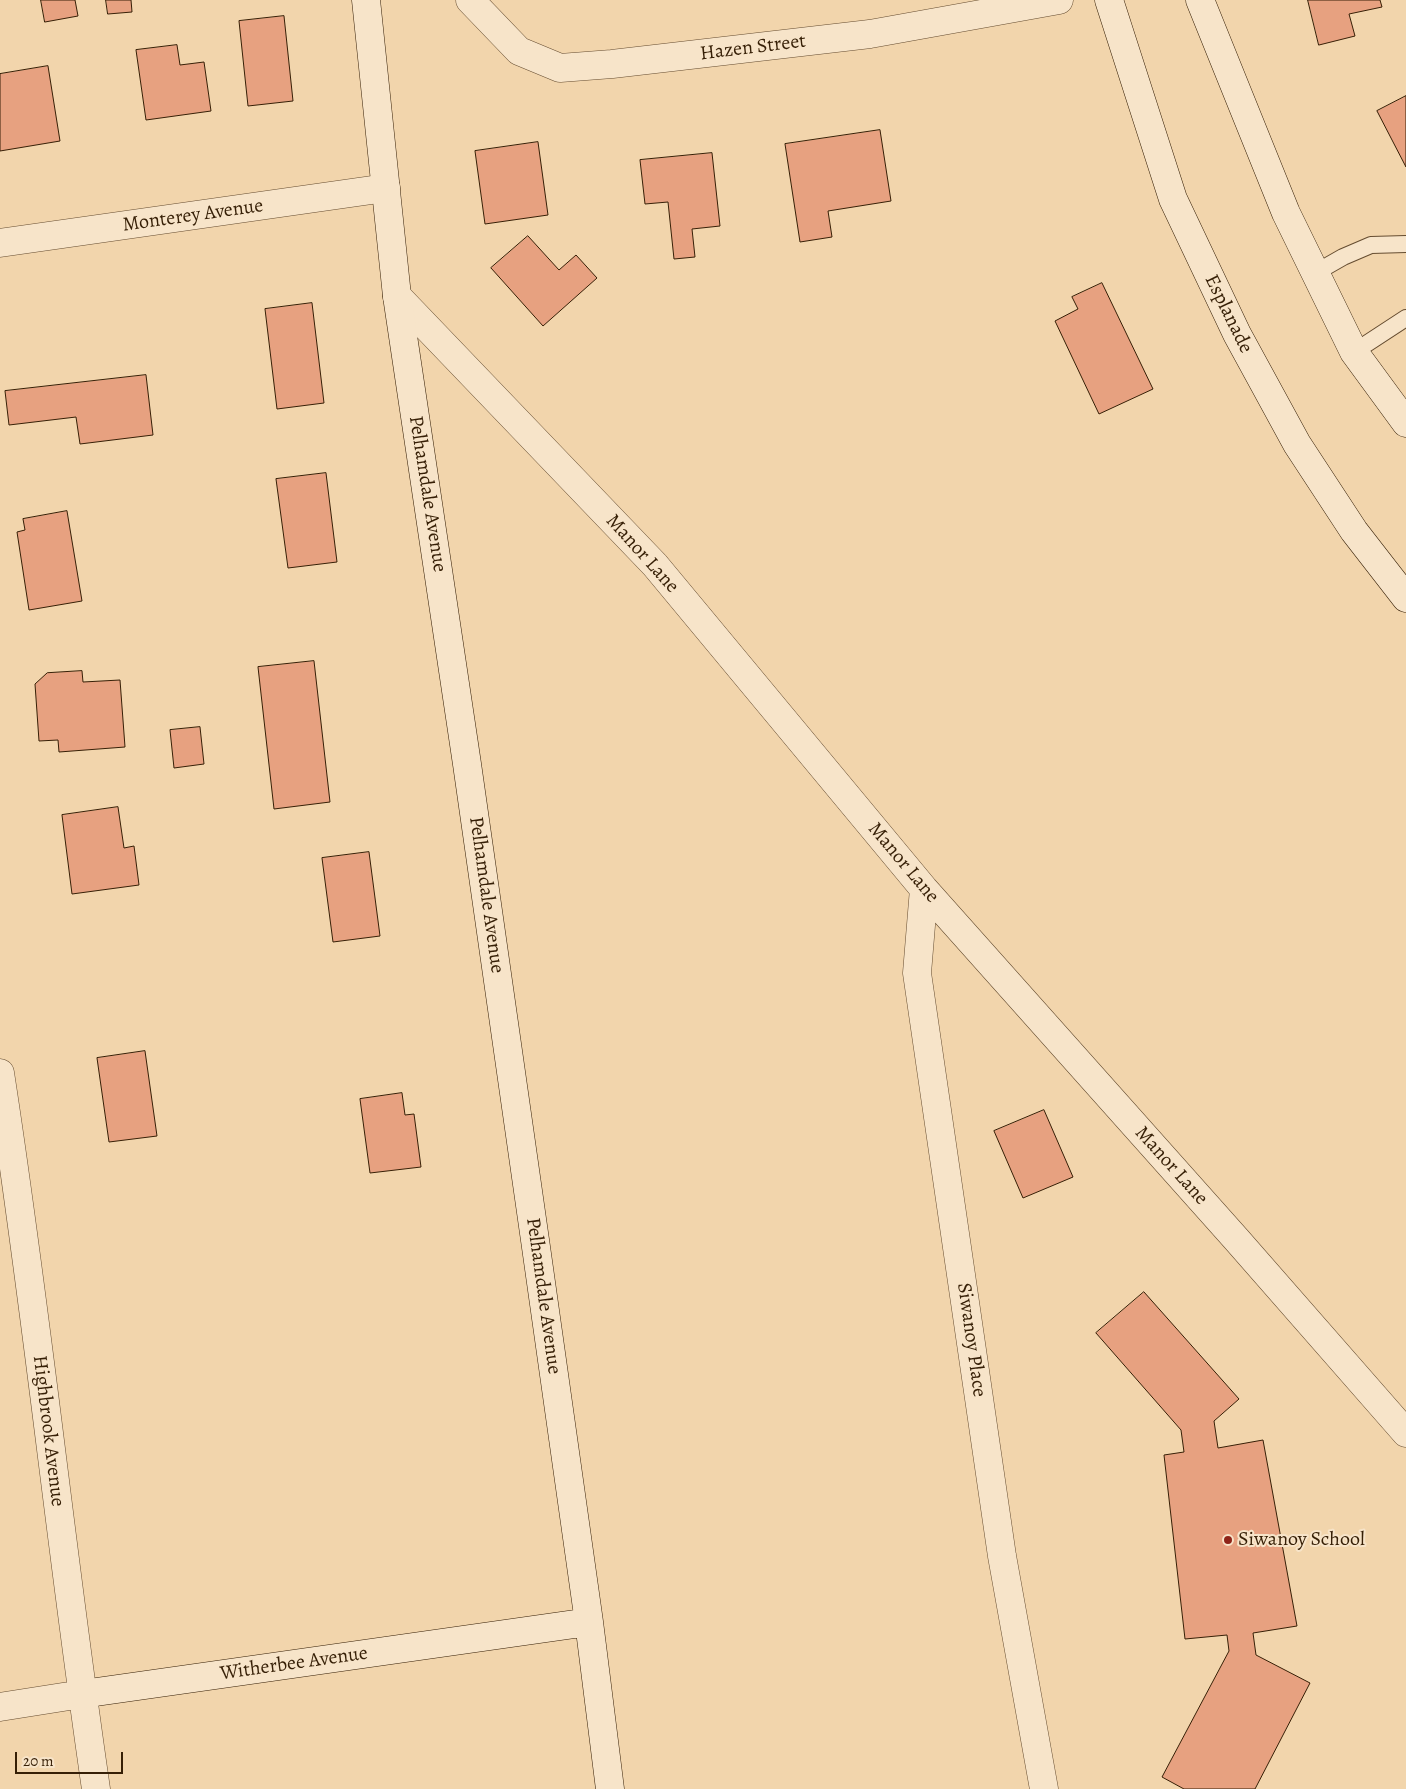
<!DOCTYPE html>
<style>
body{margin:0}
#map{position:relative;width:1406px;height:1789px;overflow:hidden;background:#f2d5ac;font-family:Alegreya,serif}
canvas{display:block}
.scale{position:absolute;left:15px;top:1752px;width:108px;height:22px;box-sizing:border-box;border:2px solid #361f06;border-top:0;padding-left:6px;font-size:15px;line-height:18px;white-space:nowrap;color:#361f06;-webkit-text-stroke:4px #f7e4c9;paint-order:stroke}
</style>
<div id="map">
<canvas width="1406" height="1789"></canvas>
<div class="scale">20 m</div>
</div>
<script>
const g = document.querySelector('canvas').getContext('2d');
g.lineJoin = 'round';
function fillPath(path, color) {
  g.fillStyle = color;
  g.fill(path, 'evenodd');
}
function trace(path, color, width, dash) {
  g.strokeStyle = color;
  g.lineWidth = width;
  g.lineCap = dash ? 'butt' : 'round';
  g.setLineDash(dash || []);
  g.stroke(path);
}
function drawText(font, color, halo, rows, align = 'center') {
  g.font = font + ' Alegreya,serif';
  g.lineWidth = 4;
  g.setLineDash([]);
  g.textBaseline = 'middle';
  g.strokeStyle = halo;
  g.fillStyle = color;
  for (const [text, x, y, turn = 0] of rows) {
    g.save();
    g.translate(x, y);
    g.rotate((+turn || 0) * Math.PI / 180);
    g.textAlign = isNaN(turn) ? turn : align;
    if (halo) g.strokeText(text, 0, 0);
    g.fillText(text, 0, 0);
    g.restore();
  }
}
const building = new Path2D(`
 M41,0H75L78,16L45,22Z
 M106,0H131L132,12L108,14Z
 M1308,0H1380L1382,7L1349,14L1355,36L1319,45Z
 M284,16L293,101L248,106L239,21Z
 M177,45L180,65L204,62L211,111L146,120L136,50Z
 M48,66L60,141L0,151V74Z
 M1406,96V167L1377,111Z
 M880,130L891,201L828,211L832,237L800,242L785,144Z
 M538,142L548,215L485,224L475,151Z
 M712,153L720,226L692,229L695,257L674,259L668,202L645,204L640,160Z
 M528,236L559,270L576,255L597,278L543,326L491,268Z
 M1102,283L1153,389L1099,414L1055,321L1078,309L1072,297Z
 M312,303L324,403L277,409L265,309Z
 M146,375L153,435L80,444L76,417L9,425L5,391Z
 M326,473L337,562L288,568L276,479Z
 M67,511L82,601L29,610L17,532L25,530L23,519Z
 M314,661L330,802L274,809L258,667Z
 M82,671L83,682L120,680L125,747L59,752L58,740L39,741L35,684L47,673Z
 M200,727L204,764L174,768L170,730Z
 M118,807L124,848L134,846L139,885L72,894L62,815Z
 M369,852L380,936L333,942L322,858Z
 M145,1051L157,1136L109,1142L97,1058Z
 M402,1093L405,1115L414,1114L421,1167L370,1173L360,1099Z
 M1044,1110L1073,1177L1023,1198L994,1131Z
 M1144,1292L1239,1399L1214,1421L1218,1448L1263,1440L1297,1626L1253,1633L1256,1655L1310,1683L1255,1789H1184L1162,1777L1229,1651L1227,1635L1185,1639L1164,1455L1184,1452L1181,1430L1096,1333Z`);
const lane = new Path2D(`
 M1315,273L1343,257L1371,245L1406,244
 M1354,352L1406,318`);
const street = new Path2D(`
 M470,0L519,51L560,68L612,64L870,34L1059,0
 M0,243L386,188
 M397,296L655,565L924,889L1237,1240L1406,1433
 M924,889L917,973L1002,1556L1044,1789
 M0,1073C37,1311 61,1551 96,1789
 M0,1707L82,1694`);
const secondary = new Path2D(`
 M366,0L397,296L467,764L535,1240L589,1622L610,1789
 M1109,0L1173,199L1237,334L1297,444L1354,531L1406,598
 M1200,0L1286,213L1354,352L1406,423
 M82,1694L589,1622`);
const markers = [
 [1228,1540,5,"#8f2418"]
];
const streetNames = [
 ["Hazen Street",753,48,-7],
 ["Monterey Avenue",193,216,-8],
 ["Esplanade",1228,314,64],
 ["Pelhamdale Avenue",427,494,81],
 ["Manor Lane",642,554,48],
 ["Manor Lane",903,863,50],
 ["Pelhamdale Avenue",486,895,82],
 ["Manor Lane",1171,1166,48],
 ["Pelhamdale Avenue",543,1296,82],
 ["Siwanoy Place",971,1340,82],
 ["Highbrook Avenue",48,1431,83],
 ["Witherbee Avenue",294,1664,-8]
];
const poiNames = [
 ["Siwanoy School",1238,1540]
];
fillPath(building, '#e7a180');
trace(building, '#361f06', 1);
trace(lane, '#654c30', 18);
trace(street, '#654c30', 29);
trace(secondary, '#361f06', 29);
trace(lane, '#f7e4c9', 16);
trace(street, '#f7e4c9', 28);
trace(secondary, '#f7e4c9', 28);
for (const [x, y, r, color] of markers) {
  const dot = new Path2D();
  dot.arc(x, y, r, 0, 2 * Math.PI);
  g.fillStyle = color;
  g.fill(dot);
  trace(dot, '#f7e4c9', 2);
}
drawText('20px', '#361f06', '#f7e4c9', streetNames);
drawText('20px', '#361f06', '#f7e4c9', poiNames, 'left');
</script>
